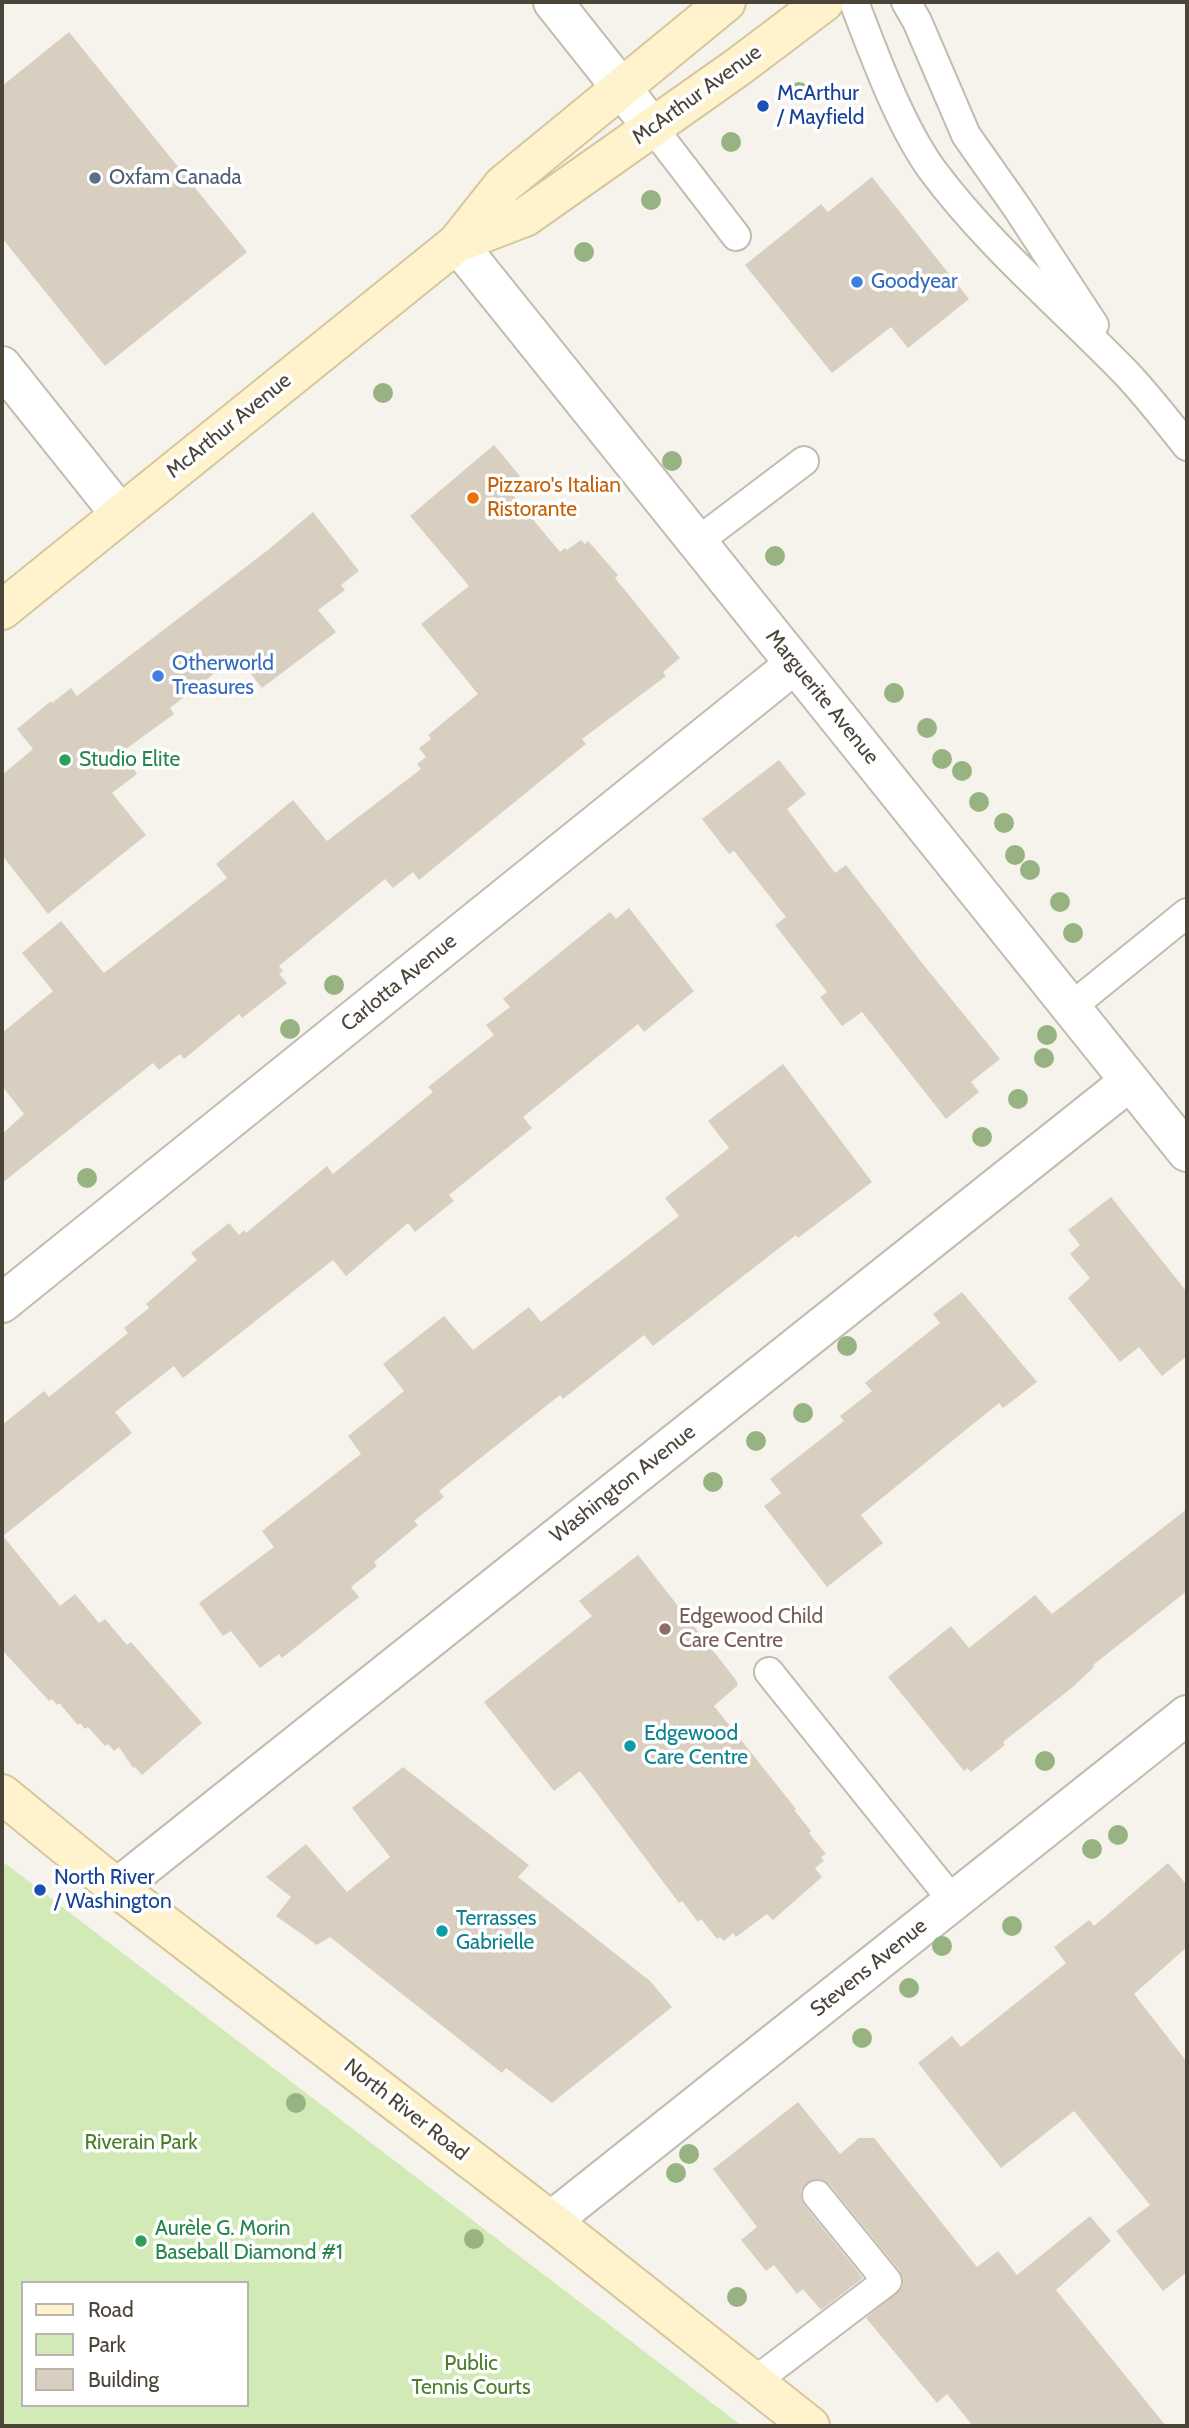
<!DOCTYPE html>
<meta charset="utf-8">
<style>
body{margin:0}
#map{position:relative;width:1189px;height:2428px;overflow:hidden;background:#f6f3ec;font-family:Cabin,sans-serif}
canvas{display:block}
.frame{position:absolute;inset:0;border:4px solid #4b4439;pointer-events:none}
.legend{position:absolute;left:21px;top:2281px;width:228px;height:126px;box-sizing:border-box;background:#fff;border:2px solid #b7b4b0;margin:0;padding:9px 12px;list-style:none;font-size:21px;color:#4b4439}
.legend li{display:flex;align-items:center;gap:14px;height:35px}
.legend b{width:35px;border:2px solid #b7b4b0}
</style>
<div id="map">
<canvas width="1189" height="2428"></canvas>
<div class="frame"></div>
<ul class="legend">
<li><b style="height:9px;background:#fff3cd"></b>Road</li>
<li><b style="height:19px;background:#d2eab5"></b>Park</li>
<li><b style="height:19px;background:#d8cfc1"></b>Building</li>
</ul>
</div>
<script>
const g = document.querySelector('canvas').getContext('2d');
g.lineJoin = 'round';
function fillPath(path, color) {
  g.fillStyle = color;
  g.fill(path, 'evenodd');
}
function trace(path, color, width, dash) {
  g.strokeStyle = color;
  g.lineWidth = width;
  g.lineCap = dash ? 'butt' : 'round';
  g.setLineDash(dash || []);
  g.stroke(path);
}
function drawText(font, color, halo, rows, align = 'center') {
  g.font = font + ' Cabin,sans-serif';
  g.lineWidth = 7;
  g.setLineDash([]);
  g.textBaseline = 'middle';
  g.strokeStyle = halo;
  g.fillStyle = color;
  for (const [text, x, y, turn = 0] of rows) {
    g.save();
    g.translate(x, y);
    g.rotate((+turn || 0) * Math.PI / 180);
    g.textAlign = isNaN(turn) ? turn : align;
    if (halo) g.strokeText(text, 0, 0);
    g.fillText(text, 0, 0);
    g.restore();
  }
}
const green = new Path2D(`
 M2,1861L742,2426H2ZM23,2283H247V2405H23Z`);
const building = new Path2D(`
 M69,32L247,252L105,366L2,238V86Z
 M872,177L969,299L908,348L891,327L832,373L745,265L821,204L828,212Z
 M494,445L520,476L506,487L560,552L565,548L567,550L581,540L585,544L588,541L618,575L615,578L680,658L663,672L666,676L582,739L586,744L419,880L413,872L393,888L385,879L279,966L283,971L279,974L287,983L242,1018L239,1014L184,1059L180,1054L159,1070L153,1063L2,1183V1134L24,1114L2,1086V1033L53,991L22,953L61,921L104,973L227,878L216,864L293,800L327,841L421,769L417,764L426,757L419,748L431,739L428,735L478,694L421,624L469,586L410,516Z
 M313,512L359,571L341,585L345,590L318,610L336,632L262,688L237,656L170,708L174,714L122,752L137,774L112,793L146,835L48,914L2,855V775L33,749L17,729L51,701L52,703L71,688L77,696L268,550Z
 M779,760L806,794L787,809L835,873L846,865L922,963L1000,1059L971,1082L979,1092L946,1119L862,1012L842,1026L820,997L827,992L775,925L786,917L734,851L729,854L702,819Z
 M629,908L694,991L644,1032L638,1024L523,1117L532,1128L449,1195L454,1201L415,1232L408,1223L346,1276L333,1260L183,1378L174,1366L115,1412L132,1433L3,1536L60,1606L75,1594L99,1623L105,1619L127,1645L131,1642L202,1723L142,1775L135,1767L133,1768L119,1747L114,1751L108,1744L105,1746L88,1727L85,1729L80,1723L78,1725L59,1703L57,1705L52,1699L49,1701L2,1650V1425L44,1391L49,1397L128,1333L124,1328L149,1308L146,1304L197,1260L191,1253L229,1223L239,1235L244,1230L246,1233L327,1166L333,1174L433,1092L428,1087L494,1035L486,1025L510,1007L503,999L610,912L616,919Z
 M783,1064L872,1182L798,1238L796,1235L653,1346L644,1335L563,1399L560,1395L439,1491L444,1497L414,1521L418,1525L374,1562L377,1566L351,1587L359,1597L282,1658L279,1654L260,1668L231,1631L223,1636L199,1603L274,1547L262,1531L361,1454L348,1436L404,1391L383,1364L444,1316L473,1350L529,1307L541,1322L679,1216L665,1198L729,1148L708,1121Z
 M1111,1197L1187,1292V1356L1162,1376L1139,1347L1120,1362L1068,1298L1090,1278L1070,1254L1080,1245L1068,1230Z
 M962,1292L1037,1382L1003,1408L999,1403L861,1515L883,1543L827,1587L764,1506L781,1493L770,1479L844,1421L840,1416L872,1391L865,1383L940,1323L933,1314Z
 M1187,1509V1591L1093,1665L1094,1667L1074,1686L1003,1742L1005,1745L971,1772L967,1768L964,1771L888,1677L951,1626L969,1648L1035,1595L1052,1614Z
 M638,1555L736,1680L738,1685L714,1706L796,1809L794,1810L811,1831L809,1833L826,1854L821,1857L824,1861L815,1868L822,1877L773,1920L767,1914L736,1937L733,1933L724,1941L720,1937L717,1939L701,1919L698,1922L682,1901L679,1903L580,1771L554,1791L484,1702L592,1616L579,1601Z
 M403,1767L529,1865L518,1877L650,1981L672,2007L552,2103L506,2068L502,2073L330,1937L317,1945L276,1916L291,1897L266,1877L306,1844L347,1892L390,1857L352,1808Z
 M1168,1863L1187,1885V1947L1134,1994L1187,2062V2272L1163,2291L1116,2231L1150,2205L1074,2111L1001,2168L918,2063L952,2036L961,2047L1066,1963L1054,1947L1089,1920L1094,1926Z
 M798,2102L840,2154L859,2138H874L977,2267L998,2251L1017,2275L1090,2216L1111,2241L1056,2290L1166,2426H973L947,2394L937,2403L866,2318L902,2288L903,2279L900,2271L830,2185L824,2180L815,2179L807,2182L801,2190V2198L804,2205L863,2278L821,2310L803,2289L797,2294L774,2265L766,2271L741,2240L757,2227L713,2169Z`);
const lane = new Path2D(`
 M854,2C874,54 900,126 933,171C988,245 1061,306 1125,372C1147,395 1167,421 1187,446
 M906,2L917,21L966,135L1018,209L1094,325
 M653,128L736,236
 M697,542L804,461
 M1071,1007L1187,913
 M769,1672L953,1901
 M754,2382L887,2281L817,2195`);
const street = new Path2D(`
 M553,2L653,128
 M457,243L1187,1152
 M2,366L120,514
 M2,1303L795,664
 M117,1888L1130,1081
 M551,2221L1187,1715`);
const secondary = new Path2D(`
 M457,243L525,217L738,67L824,2
 M2,610L457,243L503,185L726,2
 M2,1794L117,1888L551,2221L810,2426`);
const trees = [
 [799,92],
 [731,142],
 [651,200],
 [584,252],
 [383,393],
 [672,461],
 [775,556],
 [894,693],
 [927,728],
 [942,759],
 [962,771],
 [979,802],
 [1004,823],
 [1015,855],
 [1030,870],
 [1060,902],
 [1073,933],
 [334,985],
 [290,1029],
 [1047,1035],
 [1044,1058],
 [1018,1099],
 [982,1137],
 [87,1178],
 [847,1346],
 [803,1413],
 [756,1441],
 [713,1482],
 [1045,1761],
 [1118,1835],
 [1092,1849],
 [1012,1926],
 [942,1946],
 [909,1988],
 [862,2038],
 [296,2103],
 [689,2154],
 [676,2173],
 [474,2239],
 [737,2297]
];
const markers = [
 [763,106,7,"#1a4fb4"],
 [95,178,7,"#5c6f8a"],
 [857,282,7,"#3f7fe0"],
 [473,498,7,"#e8710a"],
 [158,676,7,"#3f7fe0"],
 [65,760,7,"#2e9e5b"],
 [665,1629,7,"#8d6e63"],
 [630,1746,7,"#0f9aa8"],
 [40,1890,7,"#1a4fb4"],
 [442,1931,7,"#0f9aa8"],
 [141,2241,7,"#2e9e5b"]
];
const transitNames = [
 ["McArthur",777,94],
 ["/ Mayfield",777,118],
 ["North River",54,1878],
 ["/ Washington",54,1902]
];
const streetNames = [
 ["McArthur Avenue",697,95,-36],
 ["McArthur Avenue",229,426,-39],
 ["Marguerite Avenue",822,697,51],
 ["Carlotta Avenue",399,983,-39],
 ["Washington Avenue",623,1484,-38],
 ["Stevens Avenue",869,1968,-39],
 ["North River Road",406,2110,38]
];
const serviceNames = [
 ["Oxfam Canada",109,178]
];
const shopNames = [
 ["Goodyear",871,282],
 ["Otherworld",172,664],
 ["Treasures",172,688]
];
const foodNames = [
 ["Pizzaro's Italian",487,486],
 ["Ristorante",487,510]
];
const leisureNames = [
 ["Studio Elite",79,760],
 ["Aurèle G. Morin",155,2229],
 ["Baseball Diamond #1",155,2253]
];
const educationNames = [
 ["Edgewood Child",679,1617],
 ["Care Centre",679,1641]
];
const cultureNames = [
 ["Edgewood",644,1734],
 ["Care Centre",644,1758],
 ["Terrasses",456,1919],
 ["Gabrielle",456,1943]
];
const parkNames = [
 ["Riverain Park",141,2143],
 ["Public",471,2364],
 ["Tennis Courts",471,2388]
];
fillPath(green, '#d2eab5');
fillPath(building, '#d8cfc1');
trace(lane, '#c2bbae', 32);
trace(street, '#c2bbae', 42);
trace(secondary, '#d6c79b', 42);
trace(lane, '#fff', 28);
trace(street, '#fff', 38);
trace(secondary, '#fff3cd', 38);
g.fillStyle = '#97b381';
for (const [x, y] of trees) {
  g.beginPath();
  g.arc(x, y, 10, 0, 2 * Math.PI);
  g.fill();
}
for (const [x, y, r, color] of markers) {
  const dot = new Path2D();
  dot.arc(x, y, r, 0, 2 * Math.PI);
  g.fillStyle = color;
  g.fill(dot);
  trace(dot, '#fff', 2.5);
}
drawText('21px', '#164399', '#fff', transitNames, 'left');
drawText('21px', '#4b4439', '#fff', streetNames);
drawText('21px', '#4e5e75', '#fff', serviceNames, 'left');
drawText('21px', '#366cbe', '#fff', shopNames, 'left');
drawText('21px', '#c56008', '#fff', foodNames, 'left');
drawText('21px', '#27864d', '#fff', leisureNames, 'left');
drawText('21px', '#785e54', '#fff', educationNames, 'left');
drawText('21px', '#0d838f', '#fff', cultureNames, 'left');
drawText('21px', '#4a7f2a', '#fff', parkNames);
</script>
